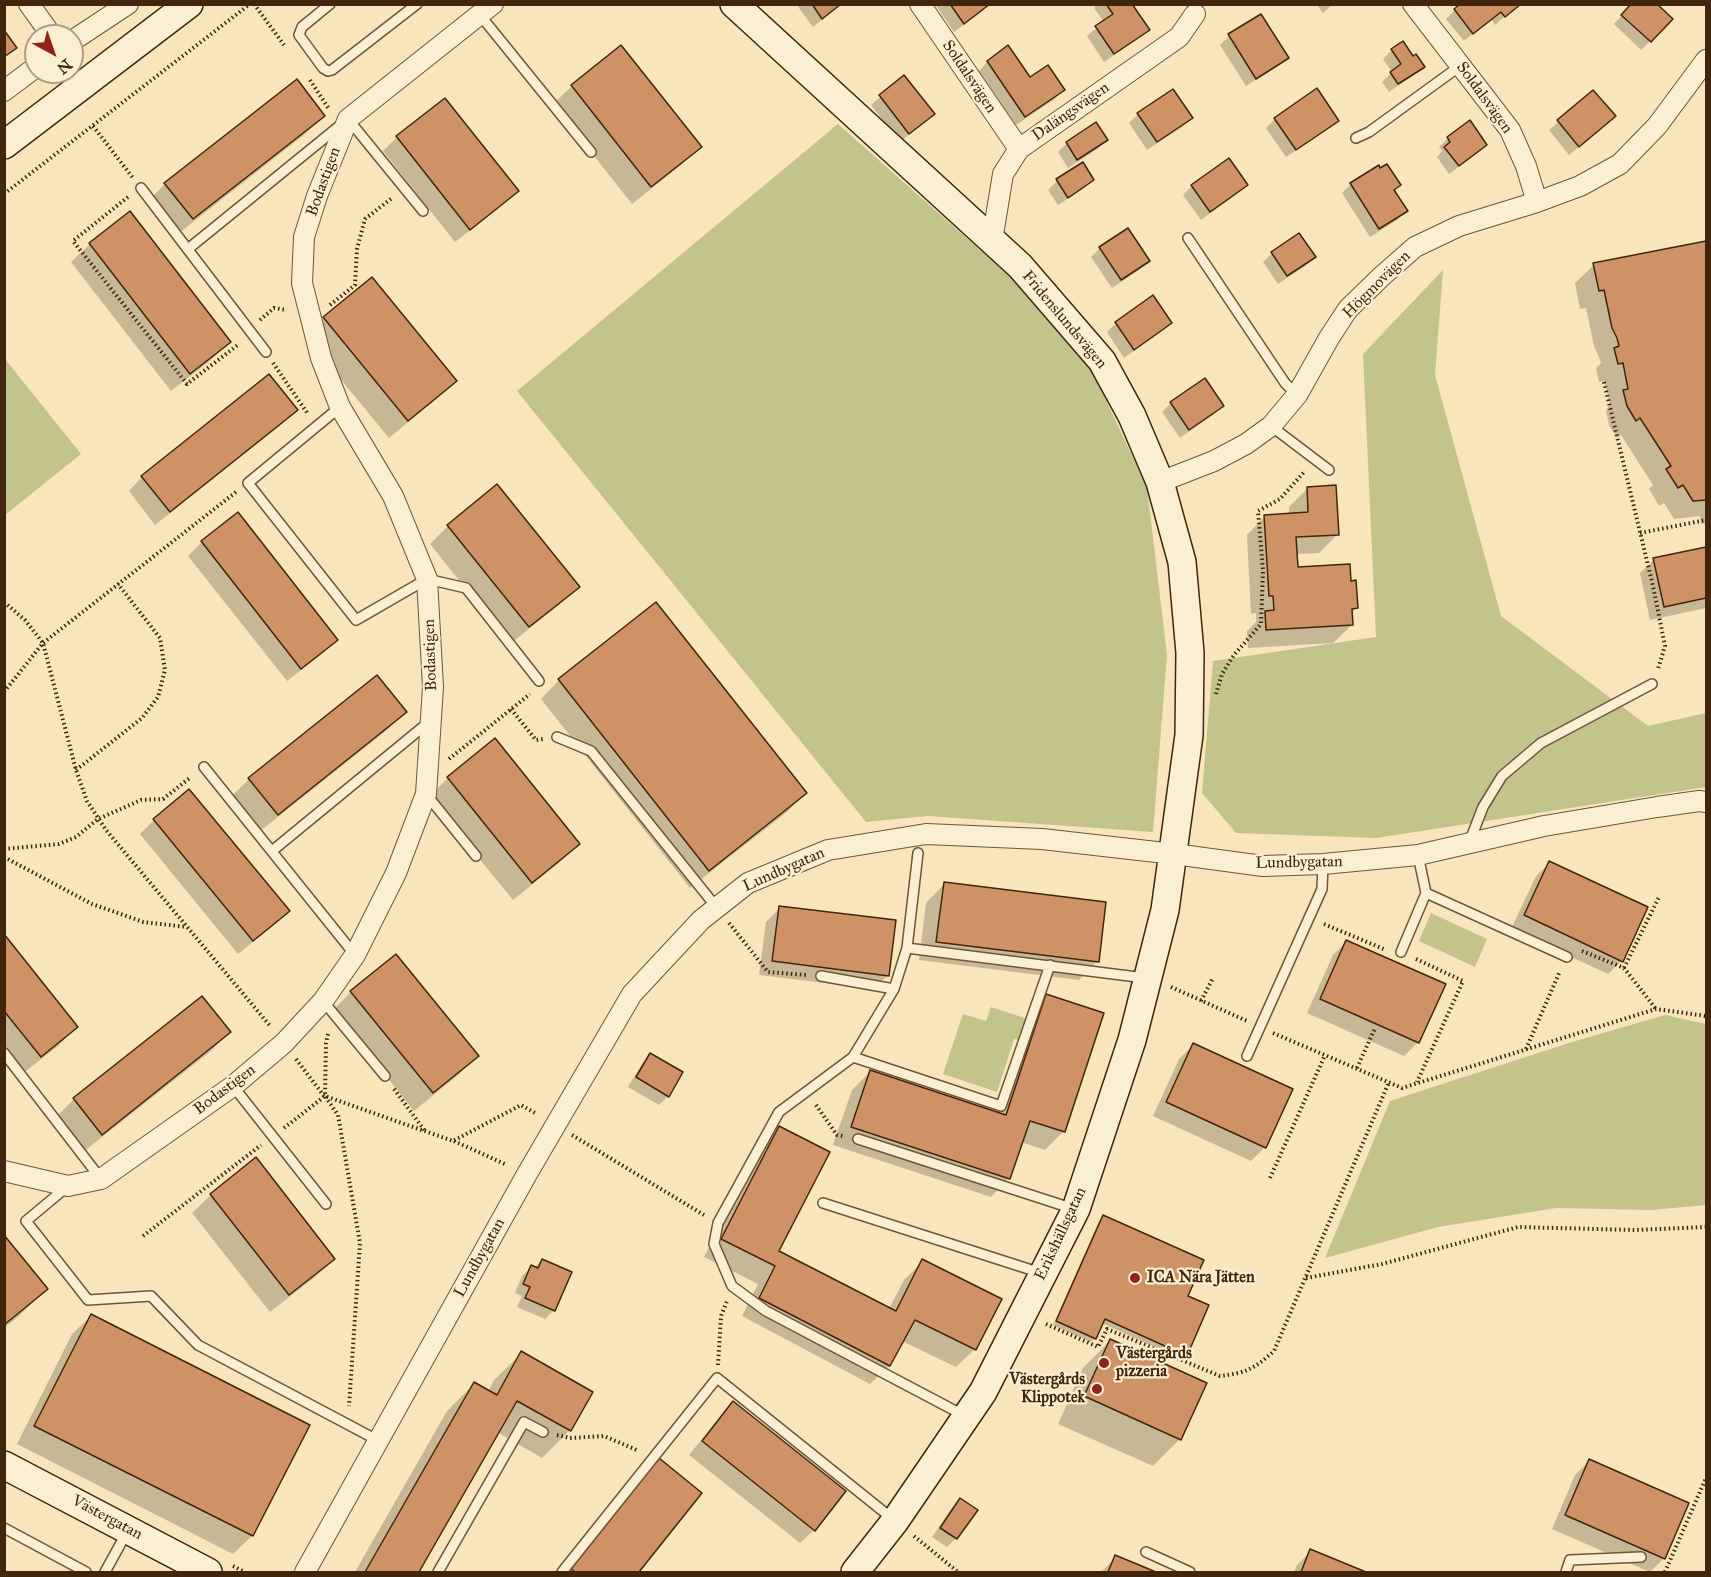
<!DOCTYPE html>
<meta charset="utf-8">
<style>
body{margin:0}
#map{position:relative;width:1711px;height:1577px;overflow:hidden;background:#f8e5bb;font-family:"IM FELL Great Primer",serif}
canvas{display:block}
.frame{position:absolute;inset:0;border:6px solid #41260d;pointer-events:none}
.north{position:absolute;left:24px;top:24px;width:60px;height:60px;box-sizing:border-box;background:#faeed3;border:2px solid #b09e84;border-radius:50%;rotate:140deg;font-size:16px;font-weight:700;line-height:24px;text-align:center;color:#41260d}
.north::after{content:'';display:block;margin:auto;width:21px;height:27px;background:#8f2418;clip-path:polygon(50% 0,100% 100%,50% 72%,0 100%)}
</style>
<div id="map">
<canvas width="1711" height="1577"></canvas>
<div class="frame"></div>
<div class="north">N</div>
</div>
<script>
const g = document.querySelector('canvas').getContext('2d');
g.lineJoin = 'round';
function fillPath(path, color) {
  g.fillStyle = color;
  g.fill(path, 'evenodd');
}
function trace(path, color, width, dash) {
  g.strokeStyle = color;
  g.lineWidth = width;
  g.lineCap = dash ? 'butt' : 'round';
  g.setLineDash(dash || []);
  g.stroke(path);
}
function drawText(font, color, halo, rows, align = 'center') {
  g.font = font + ' "IM FELL Great Primer",serif';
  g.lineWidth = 4.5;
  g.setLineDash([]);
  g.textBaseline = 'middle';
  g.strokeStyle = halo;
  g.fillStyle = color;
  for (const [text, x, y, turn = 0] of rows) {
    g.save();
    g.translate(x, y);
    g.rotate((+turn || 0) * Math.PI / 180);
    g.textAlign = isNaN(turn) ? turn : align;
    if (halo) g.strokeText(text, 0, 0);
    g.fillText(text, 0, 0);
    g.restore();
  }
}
const green = new Path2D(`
 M838,124L1014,280L1091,369L1147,487L1167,655L1153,832L928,816L866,822L517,391Z
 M1443,270L1435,375L1501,616L1648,726L1706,713V787L1376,838L1236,833L1202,793L1213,661L1376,637L1363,354Z
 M5,359L81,454L5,515H4Z
 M1431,913L1487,939L1475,967L1419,941Z
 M991,1007L1028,1019L1021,1040L1014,1039L997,1092L943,1074L963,1014L986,1021Z
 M1665,1015L1706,1024V1205L1651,1210L1556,1208L1438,1227L1325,1258L1390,1101L1572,1042Z`);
const shadow = new Path2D(`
 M796,4H842L813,27Z
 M935,4H989L981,12L954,32Z
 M1097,4H1130L1148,30L1139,38L1104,62L1087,36L1104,22L1094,8Z
 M1316,4H1333L1323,13Z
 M1519,4L1495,25L1491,19L1464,41L1446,19L1455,10Z
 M1632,4L1650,41L1641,50L1614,24Z
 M1229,36L1287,57L1278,66L1246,86L1220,45Z
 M1403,43L1413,58L1423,66L1414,75L1389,92L1382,82L1392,72L1383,59L1392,50Z
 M621,47L700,147L681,165L632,204L553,104L572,86Z
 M987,62L1030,79L1063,90L1055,99L1016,125L979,71Z
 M904,77L933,114L900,142L871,105Z
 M1593,92L1605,125L1569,155L1549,130Z
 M445,100L517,190L503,204L455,242L383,151L397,137Z
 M1138,114L1191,118L1182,127L1147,150L1129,123Z
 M323,116L305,134L174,237L147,202L165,184Z
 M1275,119L1337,121L1328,129L1286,157L1266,128Z
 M1469,122L1485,145L1477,153L1449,174L1437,157L1442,151L1439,147L1448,138Z
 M1096,124L1106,140L1097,149L1068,168L1058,152L1067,143Z
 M1082,164L1092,180L1083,189L1058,205L1048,190L1057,181Z
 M1351,184L1399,185L1393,191L1406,211L1397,220L1370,237L1342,193Z
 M1246,185L1237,194L1201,220L1183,195L1192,186Z
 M130,213L229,342L211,360L171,391L71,262L90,244Z
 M1706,242V523L1701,524L1700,516L1674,519L1664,503L1659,506L1649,489L1653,485L1621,435L1617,438L1609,425L1606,410L1610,405L1604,381L1599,382L1596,368L1601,363L1599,357L1594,346L1586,308L1580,309L1575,283L1594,265Z
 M1100,248L1148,261L1139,270L1112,288L1091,257Z
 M1272,253L1314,257L1305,266L1278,284L1263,262Z
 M1153,297L1171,322L1162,331L1124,358L1107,332L1116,323Z
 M324,318L455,381L436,399L389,438L306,337Z
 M1171,403L1222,406L1213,415L1180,438L1162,412Z
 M296,410L282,424L155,525L129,491L142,477Z
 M1307,489L1337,535L1319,553L1296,554V569L1350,582L1356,608L1351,613L1352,625L1333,643L1248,648L1247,631L1256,622V613L1251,614L1247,535L1265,516L1289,515V507Z
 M448,526L578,587L559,605L510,644L430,544Z
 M202,542L336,640L322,654L287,681L188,556Z
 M1706,548V608L1650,620L1640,573L1654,560Z
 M656,604L805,793L787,812L690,888L541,699L559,680Z
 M405,712L387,730L259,832L231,797L249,779Z
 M495,740L578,844L560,862L513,900L429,797L448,778Z
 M189,791L288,911L274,925L238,954L140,834L154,820Z
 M1550,863L1621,961L1608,974L1511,929L1536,876Z
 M944,884L1097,961L1079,980L919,960L926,903Z
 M780,908L888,975L874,989L759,975L766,922Z
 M4,937L76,1027L58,1046L22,1074L4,1052Z
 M1347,941L1418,1042L1404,1056L1307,1013L1333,955Z
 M351,992L477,1056L458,1075L414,1111L333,1010Z
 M1046,996L1064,1131L1045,1150L1021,1142L1009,1178L991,1197L833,1145L852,1090L870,1072L995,1113L1028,1014Z
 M229,1032L211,1051L83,1152L56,1117L74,1099Z
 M1193,1045L1265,1147L1251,1161L1153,1116L1179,1059Z
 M651,1055L668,1096L659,1105L628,1087L642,1064Z
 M780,1128L777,1251L889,1309L904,1280L923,1261L975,1349L956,1367L902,1341L889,1366L870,1384L742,1316L758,1284L704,1257L761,1146Z
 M211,1195L333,1259L315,1277L270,1312L192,1213Z
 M1103,1217L1186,1297L1185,1355L1181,1359L1102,1323L1095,1338L1091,1342L1053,1325L1099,1221Z
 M4,1238L46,1289L19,1316L4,1328Z
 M542,1260L554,1310L545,1319L517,1307L522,1296L515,1293L522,1276L531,1267L534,1268Z
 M91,1316L308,1426L252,1536L233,1554L17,1444L72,1334Z
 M1110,1341L1180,1439L1153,1466L1058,1424L1083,1368Z
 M522,1353L591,1393L570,1430L542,1458L497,1432L417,1572H355L447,1411L474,1384L488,1392L494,1380Z
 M733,1403L814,1530L800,1543L689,1455L720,1417Z
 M659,1460L700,1493L637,1572H566L641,1478Z
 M1589,1461L1664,1558L1650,1572L1552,1529L1575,1475Z
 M960,1500L956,1538L947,1547L932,1537L951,1509Z
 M1311,1551L1362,1572H1294L1297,1565Z
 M1116,1557L1152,1572H1101Z`);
const building = new Path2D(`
 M812,4H841L822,19Z
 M950,4H990L964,24Z
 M1106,4H1132L1150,30L1114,54L1095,26L1113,14Z
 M1460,4H1521L1505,17L1501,12L1473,34L1454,9Z
 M1631,4H1657L1673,19L1651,42L1621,15Z
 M1261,14L1289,58L1256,79L1228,34Z
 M4,30L17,48L4,57Z
 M1403,41L1413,56L1416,54L1425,67L1398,84L1390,72L1401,64L1391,49Z
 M621,45L702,147L651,187L571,85Z
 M1008,45L1030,77L1048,65L1065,90L1025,117L987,61Z
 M904,75L935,114L909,134L879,95Z
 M297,79L325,116L193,219L164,183Z
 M1317,88L1339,121L1296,150L1274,118Z
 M1173,89L1193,118L1157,142L1137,113Z
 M1593,90L1616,116L1579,147L1557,120Z
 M445,98L519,191L470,230L396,136Z
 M1470,120L1487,145L1459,166L1444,147L1450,142L1447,137Z
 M1096,122L1108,140L1077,160L1066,142Z
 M1229,158L1248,185L1210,212L1191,185Z
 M1083,162L1094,180L1068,198L1056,179Z
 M1387,164L1401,185L1394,190L1408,211L1379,229L1350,183L1379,165L1380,168Z
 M130,211L231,342L190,374L89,243Z
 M1128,228L1150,261L1121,280L1099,247Z
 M1299,233L1316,257L1287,276L1271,252Z
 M1706,241V500L1693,501L1683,485L1678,488L1666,469L1671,466L1640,418L1636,421L1627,406L1623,390L1628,389L1623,363L1618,364L1614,348L1619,346L1617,338L1612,328L1604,290L1599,291L1593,263Z
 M372,277L457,381L408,421L323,317Z
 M1153,295L1172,323L1134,350L1115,322Z
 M269,374L298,410L170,512L141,476Z
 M1205,378L1224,406L1189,430L1170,402Z
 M497,484L580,587L529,627L447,525Z
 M1336,485L1339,535L1296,537L1298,567L1350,564L1351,581L1356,580L1358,608L1352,609L1353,625L1266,630L1265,611L1274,610L1273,596H1269L1264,515L1308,512L1307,487Z
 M238,512L338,640L301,669L201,541Z
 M1706,547V598L1664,607L1653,558Z
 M656,602L807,793L709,871L558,679Z
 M377,675L407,712L278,815L248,778Z
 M495,738L580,844L532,883L447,777Z
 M189,789L290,911L253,941L153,819Z
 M1549,861L1648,907L1623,962L1524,915Z
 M944,882L1106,902L1099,962L936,942Z
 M779,906L896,920L889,976L772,961Z
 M4,934L78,1027L41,1057L4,1011Z
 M1346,940L1446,984L1419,1043L1320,999Z
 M396,954L479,1056L433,1093L350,991Z
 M1046,994L1104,1013L1065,1132L1030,1121L1010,1179L851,1127L870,1070L1006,1115Z
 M202,996L231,1032L102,1135L73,1098Z
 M1193,1043L1293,1089L1266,1148L1166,1102Z
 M650,1053L683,1072L669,1097L636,1077Z
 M779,1126L830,1152L779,1251L896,1311L922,1259L1002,1299L976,1350L915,1320L890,1366L759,1298L775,1266L721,1239Z
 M256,1157L335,1259L289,1295L210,1194Z
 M1103,1215L1204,1260L1188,1296L1209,1305L1187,1356L1105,1319L1096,1339L1056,1321Z
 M4,1235L48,1289L4,1325Z
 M542,1259L572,1272L555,1311L525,1298L530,1287L523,1284L531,1265L538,1268Z
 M91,1314L310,1425L253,1536L34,1426Z
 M1110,1339L1207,1383L1181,1440L1084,1396Z
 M521,1351L593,1392L571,1431L517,1401L419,1572H365L474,1382L497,1395Z
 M733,1401L846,1491L815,1531L702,1441Z
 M659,1458L702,1493L639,1572H575L571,1569Z
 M1589,1459L1689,1503L1665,1559L1565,1515Z
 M960,1498L978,1510L957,1539L940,1528Z
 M1310,1549L1366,1572H1301Z
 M1115,1555L1156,1572H1108Z`);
const path = new Path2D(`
 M254,4L284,45
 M310,80L329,109
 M93,126L133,178
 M4,194L250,4
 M128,197L73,241L187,384L239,344
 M330,305L355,285L357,249L365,219L392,198
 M260,320L274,308L287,310
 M273,363L308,414
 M1604,382L1653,586L1665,646L1658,669
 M1640,533L1706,520
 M4,602L25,620L43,643L76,770L87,801L106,830L271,1027
 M4,692L43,643L236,492
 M1216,694L1222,674L1234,655L1261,624L1263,570L1258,511L1280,499L1305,471
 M511,709L536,740L543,739
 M449,759L530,694
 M76,770L142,718L158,697L165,670L160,638L118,584
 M4,849L59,844L76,837L98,819L141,800L163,799L191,777
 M4,857L92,904L143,922L187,927
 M729,923L768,972L806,975
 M1324,924L1386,950
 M1582,951L1624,968L1656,1009
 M1416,959L1463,981L1417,1082
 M1624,968L1659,897
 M1171,987L1247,1021
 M1201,1001L1213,978
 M1273,1033L1402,1088L1656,1009L1706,1016
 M328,1034L326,1043L325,1096L338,1115L360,1243L349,1406
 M1526,1049L1560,971
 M296,1059L324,1096
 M1357,1068L1375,1028
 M394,1089L425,1131
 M816,1105L837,1135L843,1136
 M284,1128L325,1096L453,1141L521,1105L537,1114
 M572,1135L704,1215
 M454,1141L507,1165
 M1270,1178L1325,1055
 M143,1236L261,1145
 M1306,1278L1382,1264L1518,1227L1635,1230L1706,1227
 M1046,1324L1098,1347L1107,1329L1220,1376C1246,1373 1254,1369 1274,1351L1389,1082
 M718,1365L721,1316L727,1301
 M557,1435L570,1438L604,1436L639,1451
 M914,1536L958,1572
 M233,1566L245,1572
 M1665,1572L1706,1478`);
const lane = new Path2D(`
 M330,4L302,27L299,35L323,68L328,71L332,70L417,4
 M480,15L591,152
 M1356,138L1369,132L1460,66
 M141,188L266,352
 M1188,238L1285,383L1297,395
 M188,249L348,119L423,211
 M340,407L248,483L356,620L427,579L466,588L539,681
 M1271,426L1329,470
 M557,737L591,751L717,908
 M204,767L355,955
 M426,794L476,856
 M1469,843L1483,807L1502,776L1541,743L1652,684
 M272,851L429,722
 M918,853L907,948L894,989L853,1057L779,1112L718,1223L714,1244L732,1286L766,1311L965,1416
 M1418,855L1426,893L1567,957
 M907,948L1145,978
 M1401,952L1426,893
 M821,976L894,989
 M323,1001L385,1076
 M4,1053L101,1179
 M1247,1056L1322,889L1323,864
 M853,1057L1001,1106L1050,965
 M233,1086L326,1204
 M858,1139L1074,1209
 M68,1186L26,1221L88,1300L151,1296L198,1345L379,1441
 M823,1203L1041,1273
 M4,1528L86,1572
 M1146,1552L1190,1572
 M105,1572L127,1532
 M438,1572L524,1422L543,1432
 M562,1572L717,1378L894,1520
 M1566,1572L1570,1560L1641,1557`);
const street = new Path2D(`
 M29,4L52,36
 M920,4L1019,149
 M1413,4L1510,130L1526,166L1537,202
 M72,41L128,4
 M4,91L36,67
 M992,241L1003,174L1019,149L1179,37L1195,14
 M1160,482L1214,461L1246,444L1271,426L1297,395L1329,338L1348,309L1382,276L1415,247L1459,226L1537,202L1580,186L1620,164L1657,126L1706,60
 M4,1171L68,1186L101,1179L233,1086L284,1043L323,1001L355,955L396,873L426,794L433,687L427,579L393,496L340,407L321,358L302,283L304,237L317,196L348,119L493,4
 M305,1572L527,1174L632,994L701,920L748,883L828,850L926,834L1042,839L1174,854L1263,866L1323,864L1418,855L1544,826L1657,807L1699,801L1706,802`);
const secondary = new Path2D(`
 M734,4L1020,266L1102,361L1132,416L1160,482L1182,562L1190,653L1189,735L1165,910L1132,1040L1076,1209L983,1392L895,1521L855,1572
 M4,145L189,4
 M4,1465L208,1572`);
const markers = [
 [1135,1278,6,"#8f2418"],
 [1104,1363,6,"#8f2418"],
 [1097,1389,6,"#8f2418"]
];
const streetNames = [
 ["Soldalsvägen",969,77,56],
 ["Soldalsvägen",1484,98,54],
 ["Dalängsvägen",1071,112,-35],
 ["Bodastigen",324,182,-70],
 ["Högmovägen",1377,285,-45],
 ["Fridenslundsvägen",1064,320,50],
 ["Bodastigen",431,655,-92],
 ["Lundbygatan",1299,863,-1],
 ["Lundbygatan",784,870,-24],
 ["Bodastigen",225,1090,-37],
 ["Erikshällsgatan",1061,1234,-65],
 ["Lundbygatan",480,1258,-61],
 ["Västergatan",107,1518,28]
];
const poiNames = [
 ["ICA Nära Jätten",1147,1278],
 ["Västergårds",1116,1354],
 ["pizzeria",1116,1372],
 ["Västergårds",1085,1380,"right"],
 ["Klippotek",1085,1398,"right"]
];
fillPath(green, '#c3c38c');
fillPath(shadow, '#0003');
fillPath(building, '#cf9266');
trace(building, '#41260d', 1.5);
trace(lane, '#6f5638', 12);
trace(street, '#6f5638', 22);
trace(secondary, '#41260d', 30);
trace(path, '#41260d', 4, [1.5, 3]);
trace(lane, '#faeed3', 9);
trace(street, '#faeed3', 20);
trace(secondary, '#faeed3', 27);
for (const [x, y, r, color] of markers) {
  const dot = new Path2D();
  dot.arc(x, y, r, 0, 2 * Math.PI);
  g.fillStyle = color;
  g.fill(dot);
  trace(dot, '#faeed3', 2);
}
drawText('16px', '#41260d', '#faeed3', streetNames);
drawText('bold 16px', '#41260d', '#faeed3', poiNames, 'left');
</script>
